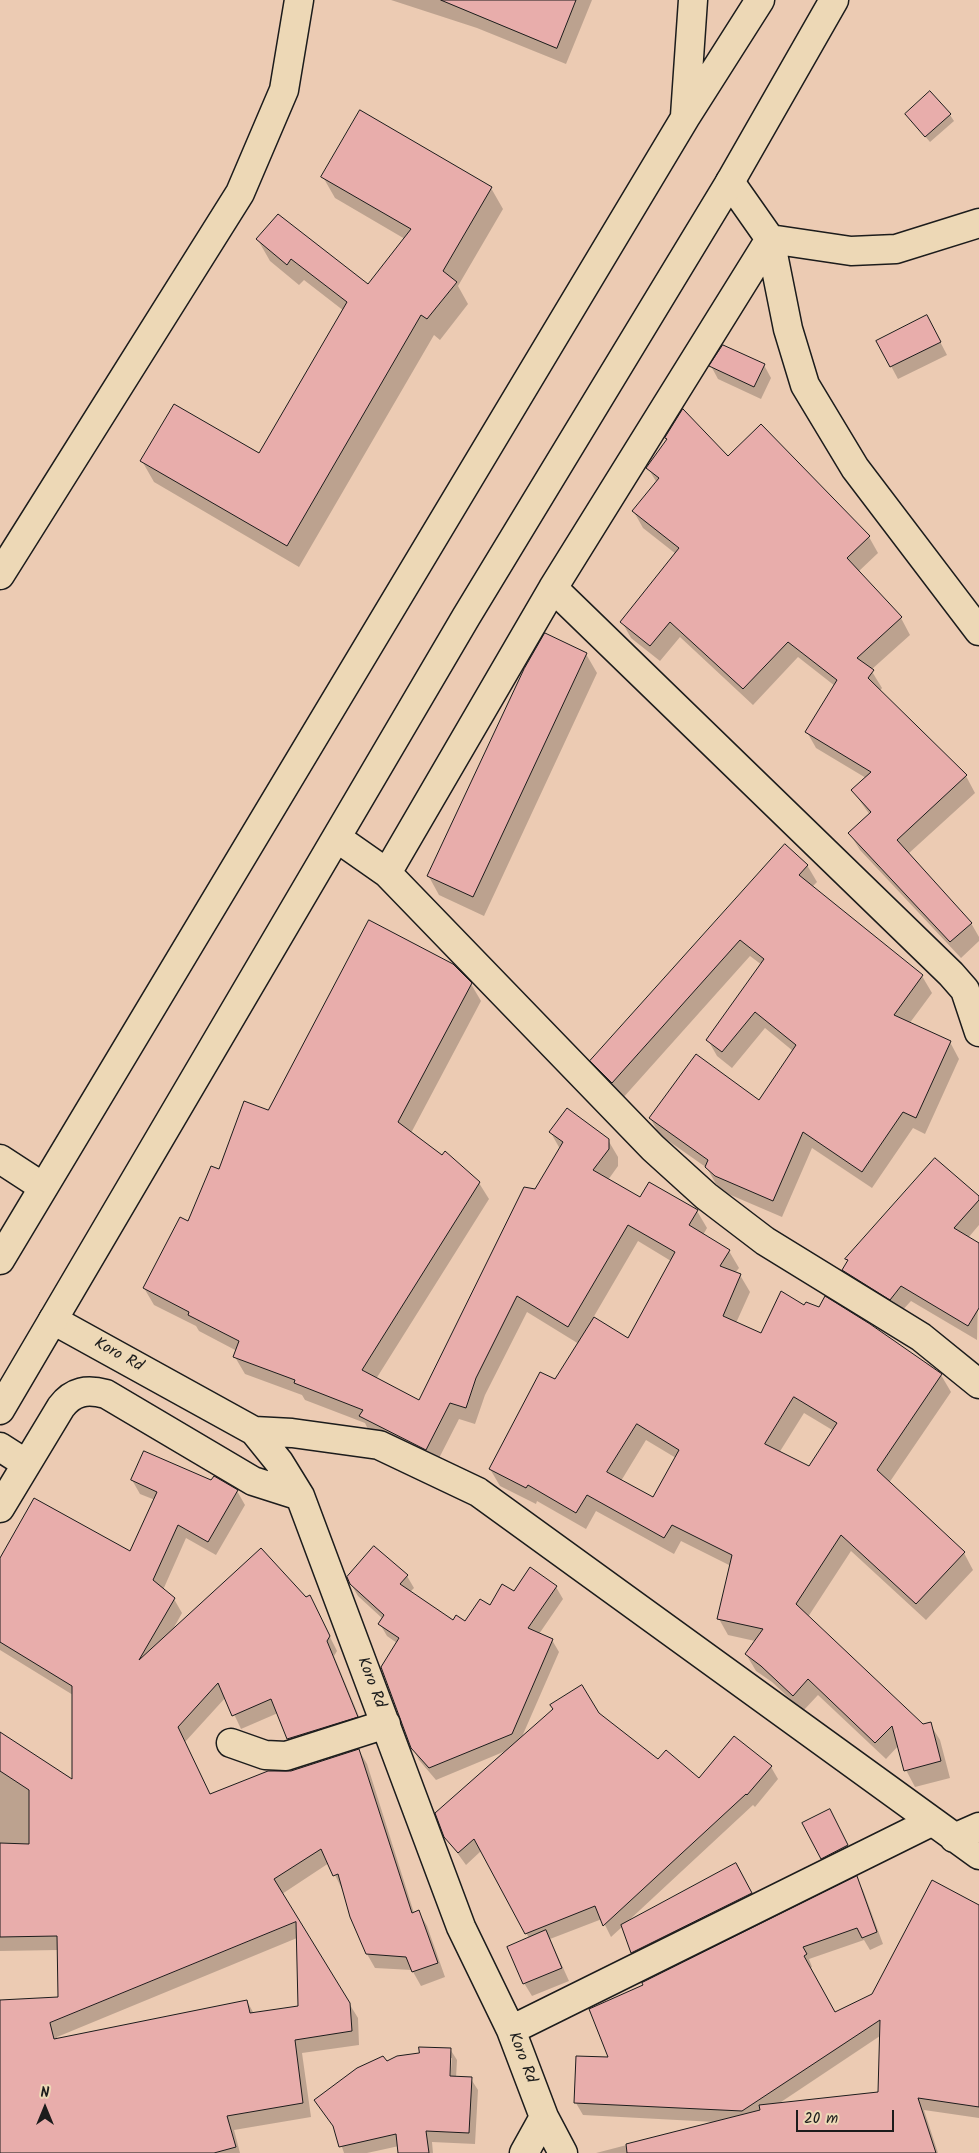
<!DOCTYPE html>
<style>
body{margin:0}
#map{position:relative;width:979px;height:2153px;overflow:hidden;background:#eccbb3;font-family:Kalam,sans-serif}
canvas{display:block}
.north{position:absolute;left:20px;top:2083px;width:50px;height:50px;-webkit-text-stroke:4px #edd8b6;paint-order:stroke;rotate:0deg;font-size:14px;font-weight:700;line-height:20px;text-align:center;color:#1c1c1c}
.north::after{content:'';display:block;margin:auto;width:18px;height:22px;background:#1c1c1c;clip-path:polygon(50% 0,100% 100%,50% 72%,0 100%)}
.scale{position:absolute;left:796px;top:2110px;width:98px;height:22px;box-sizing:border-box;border:2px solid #1c1c1c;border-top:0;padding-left:6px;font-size:15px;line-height:18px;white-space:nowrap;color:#1c1c1c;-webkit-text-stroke:4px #edd8b6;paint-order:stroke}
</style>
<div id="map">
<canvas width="979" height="2153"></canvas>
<div class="north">N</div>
<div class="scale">20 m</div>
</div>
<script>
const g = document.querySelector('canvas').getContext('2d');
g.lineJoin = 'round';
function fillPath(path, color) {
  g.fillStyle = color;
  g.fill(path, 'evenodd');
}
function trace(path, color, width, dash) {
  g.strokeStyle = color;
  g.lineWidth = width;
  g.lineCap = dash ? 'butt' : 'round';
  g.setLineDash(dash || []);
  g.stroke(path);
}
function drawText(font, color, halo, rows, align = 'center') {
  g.font = font + ' Kalam,sans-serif';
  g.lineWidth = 4.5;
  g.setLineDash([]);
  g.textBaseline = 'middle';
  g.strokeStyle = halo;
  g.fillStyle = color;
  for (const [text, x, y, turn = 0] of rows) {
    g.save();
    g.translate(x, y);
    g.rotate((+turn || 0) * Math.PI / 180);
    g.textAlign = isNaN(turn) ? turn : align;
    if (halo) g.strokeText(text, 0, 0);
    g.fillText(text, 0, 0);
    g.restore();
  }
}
const shadow = new Path2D(`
 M391,0H592L566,64L477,28Z
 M906,114L950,115L954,121L930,142Z
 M323,177L491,188L503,209L458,286L468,304L440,340L434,335L299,567L154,482L142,461L259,454L344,311L304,280L299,285L270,261L258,240L368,286L405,239L335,198Z
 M934,330L947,355L898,379L891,366Z
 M764,365L771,378L761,399L718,379L711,366Z
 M728,458L869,537L878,553L858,572L901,618L910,635L871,670L882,688L879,692L966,776L975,793L908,854L971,923L979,937V941L961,958L860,850L850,834L870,815L852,790L866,778L816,748L807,732L835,686L798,657L753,705L680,637L660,661L631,638L622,622L676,554L643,528L634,512L657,483L648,468Z
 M586,654L597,673L484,916L439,895L428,875Z
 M807,865L817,882L812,887L922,976L932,993L909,1024L950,1042L959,1059L925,1134L913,1128L872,1188L812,1148L782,1217L726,1193L716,1184L707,1168L660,1135L650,1118L759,1102L793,1051L765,1028L732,1068L717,1056L708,1040L762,965L750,956L622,1099L601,1077L592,1061Z
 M471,984L481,1001L411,1133L479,1183L489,1199L376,1379L420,1401L560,1149L551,1133L608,1140L618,1157V1166L608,1180L641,1198L697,1211L707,1228L703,1235L729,1251L739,1268L735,1273L740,1275L750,1292L736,1323L762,1335L804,1306L941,1375L951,1392L889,1483L964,1553L973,1570L926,1620L851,1551L808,1617L923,1725L930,1724L940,1740L950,1778L915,1787L906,1770L899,1745L886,1759L818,1695L803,1711L772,1682L756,1671L746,1654L755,1641L728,1635L719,1619L731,1566L681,1541L674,1554L596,1511L586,1529L537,1501L536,1504L500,1486L490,1469L555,1381L579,1344L527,1312L485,1395L475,1424L459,1419L435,1466L370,1433L365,1423L305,1400L302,1395L245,1374L235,1357L237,1351L199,1331L196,1326L154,1305L144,1288L188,1223L220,1171L269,1112ZM638,1241L671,1261L628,1339L593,1318ZM804,1413L834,1431L809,1468L779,1453ZM646,1440L676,1458L653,1499L621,1481Z
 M979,1198V1225L968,1238L979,1244L977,1340L911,1301L899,1314L852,1285L843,1270L848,1261L847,1259Z
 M132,1480L237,1491L245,1505L216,1555L186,1538L163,1590L174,1599L182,1613L172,1631L317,1611L337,1651L334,1656L365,1731L296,1753L278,1713L241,1729L226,1697L185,1742L210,1795L359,1750L367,1764L414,1913L419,1912L427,1926L445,1977L421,1986L412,1970L375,1968L367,1954L344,1889H342L329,1863L282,1894L358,2018L359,2045L302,2053L311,2117L234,2130L240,2153H0V2002L60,1998L58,1950L0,1951V1734L74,1781L73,1695L0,1650V1590L131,1553L155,1500L140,1494ZM297,1938L299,2008L254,2014L247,2001L57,2040V2037Z
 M407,1576L414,1588L410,1592L454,1622L466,1623L515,1593L556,1587L563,1599L539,1634L552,1640L559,1652L521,1739L598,1714L658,1761L699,1780L771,1767L778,1779L755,1807L753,1805L626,1923L742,1876L757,1905L639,1964L623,1926L611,1937L602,1919L550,1939L569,1981L532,1996L524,1983L529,1938L481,1851L466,1865L445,1836L508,1750L436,1780L419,1760L412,1747L397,1643L387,1636L380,1624L383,1619L358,1596L351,1584Z
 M835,1822L850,1852L829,1871L804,1824Z
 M856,1878L863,1890L883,1944L870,1950L864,1940L809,1959L812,1967L810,1968L834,2014L873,1995L979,1907V2118L924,2110L938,2153H596L715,2122L583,2115L576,2103L610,2059L645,1986ZM880,2036L879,2093L778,2104Z
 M450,2049L457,2060L456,2078L471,2079L478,2090L475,2144L432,2142L433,2153H400L399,2146L367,2153H344L336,2129L316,2100L386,2063ZM449,2058H452L450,2083H448Z`);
const building = new Path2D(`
 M441,0H576L557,48Z
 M930,91L951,114L925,137L905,114Z
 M360,110L492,187L443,271L457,282L427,319L421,315L287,546L140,461L174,404L259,453L347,302L291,259L287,265L256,239L278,214L368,284L411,229L321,177Z
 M927,315L941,342L890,367L876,341Z
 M723,345L765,364L754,387L709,366Z
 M683,409L728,456L761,424L870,536L847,558L902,617L857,658L874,670L868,678L967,775L897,840L972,923L950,942L848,833L871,812L851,790L871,772L805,732L837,680L788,642L743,689L670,622L650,646L620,622L679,548L632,511L659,478L646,468L667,439L665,438Z
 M545,633L587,653L473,897L427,876L524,669Z
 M785,844L808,865L799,875L923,975L894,1015L951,1041L916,1118L903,1112L862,1172L803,1132L773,1201L715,1176L705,1167L708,1160L649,1118L696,1054L759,1100L796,1045L755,1012L722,1052L706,1040L764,959L740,940L612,1083L590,1061Z
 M369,920L453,964L472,983L398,1122L442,1155L445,1151L480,1182L362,1370L419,1400L524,1187L535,1189L563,1142L549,1132L567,1108L609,1139V1149L593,1170L640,1197L649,1182L698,1210L689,1225L730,1250L720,1266L741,1274L723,1316L761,1333L781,1291L804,1305L806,1302L819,1307L825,1296L870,1324L942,1374L877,1470L965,1552L916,1604L841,1535L796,1604L923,1724L931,1722L941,1761L904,1771L892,1726L875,1743L808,1679L793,1696L761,1666L745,1654L763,1629L717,1619L732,1555L672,1525L664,1538L587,1495L576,1513L528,1485L526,1488L489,1469L540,1372L555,1379L594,1317L628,1338L675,1252L628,1225L568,1327L517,1296L476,1378L466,1408L450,1403L426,1450L359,1416L363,1410L294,1383L295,1380L233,1357L239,1341L188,1315L189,1312L143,1288L180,1217L188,1221L211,1166L219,1169L244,1101L268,1110ZM794,1397L837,1423L809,1466L765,1444ZM637,1424L679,1450L653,1497L607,1472Z
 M935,1158L979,1196V1200L954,1228L979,1243V1308L968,1326L901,1286L890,1300L842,1270L848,1260L845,1259Z
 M144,1451L211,1480L214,1476L238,1490L208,1542L178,1525L153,1580L175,1598L139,1660L261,1548L306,1597L310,1595L330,1636L327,1641L358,1717L287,1739L271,1699L232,1716L218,1683L178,1727L210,1794L268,1771H291L359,1749L412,1913L419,1910L438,1963L412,1972L406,1957L366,1954L350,1917L338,1874L333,1876L321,1849L274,1879L350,2003L352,2031L295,2040L303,2103L227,2116L236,2147L214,2153H0V2000L58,1997L57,1936L0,1937V1843L29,1844V1790L0,1771V1732L72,1779V1686L0,1642V1558L34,1498L130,1551L157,1492L131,1480ZM296,1922L298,2006L250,2013L247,2000L54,2039L50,2023Z
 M374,1546L408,1575L400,1584L453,1620L456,1615L465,1621L480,1599L490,1605L502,1584L514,1591L530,1567L557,1586L528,1628L553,1639L512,1734L429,1768L411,1748L381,1667L399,1638L378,1624L384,1615L350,1584L347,1577Z
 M582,1685L599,1713L658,1759L666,1750L699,1778L734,1736L772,1766L747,1795L746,1794L603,1926L595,1906L525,1934L474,1839L458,1853L444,1837L435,1813L553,1709L550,1705Z
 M830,1809L848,1845L821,1859L802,1823Z
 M736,1863L752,1893L631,1953L621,1925Z
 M857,1876L877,1932L862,1938L857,1928L803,1947L807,1954L804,1956L835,2012L872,1994L932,1880L979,1905V2107L918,2098L936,2153H627L626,2144L760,2110L759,2105L878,2092L880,2020L742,2111L574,2103L576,2056L608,2057L589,2009L643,1985L642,1983Z
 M546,1930L562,1968L523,1984L507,1947Z
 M419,2047L451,2048L450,2076L472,2077L469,2133L426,2131L429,2153H398L396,2134L339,2147L333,2126L314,2100L357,2068L383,2056L387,2061L397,2056L419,2053Z`);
const minor = new Path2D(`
 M730,182L770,239L788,329L805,385L855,468L979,631
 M0,575L240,193L284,90L299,0
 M553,588L951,974L965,990L979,1032
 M337,838L387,873L653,1148L706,1196L765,1241L921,1337L979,1384
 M387,873L553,588L770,239L851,251L896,249L979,223
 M0,1159L43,1187
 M53,1320L254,1431L279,1462L300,1496L461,1927L511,2030L544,2117L563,2153
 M254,1431L292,1433L379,1445L478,1492L979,1855
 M0,1447L25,1463
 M0,1508L61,1407C73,1391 87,1389 106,1394L253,1481L300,1496
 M231,1743L265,1755L286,1756L386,1724
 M954,1838L979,1827
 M511,2030L931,1822
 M524,2153L544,2117`);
const primary = new Path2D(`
 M685,116L693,0
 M0,1260L685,118L760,0
 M0,1410L466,617L730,182L834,0`);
const streetNames = [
 ["Koro Rd",118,1356,29],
 ["Koro Rd",370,1683,69],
 ["Koro Rd",521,2058,69]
];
fillPath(shadow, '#0003');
fillPath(building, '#e8adab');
trace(building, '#1c1c1c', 1);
trace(minor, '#1c1c1c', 31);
trace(primary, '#1c1c1c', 31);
trace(minor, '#edd8b6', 28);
trace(primary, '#edd8b6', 28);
drawText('16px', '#1c1c1c', '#edd8b6', streetNames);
</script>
